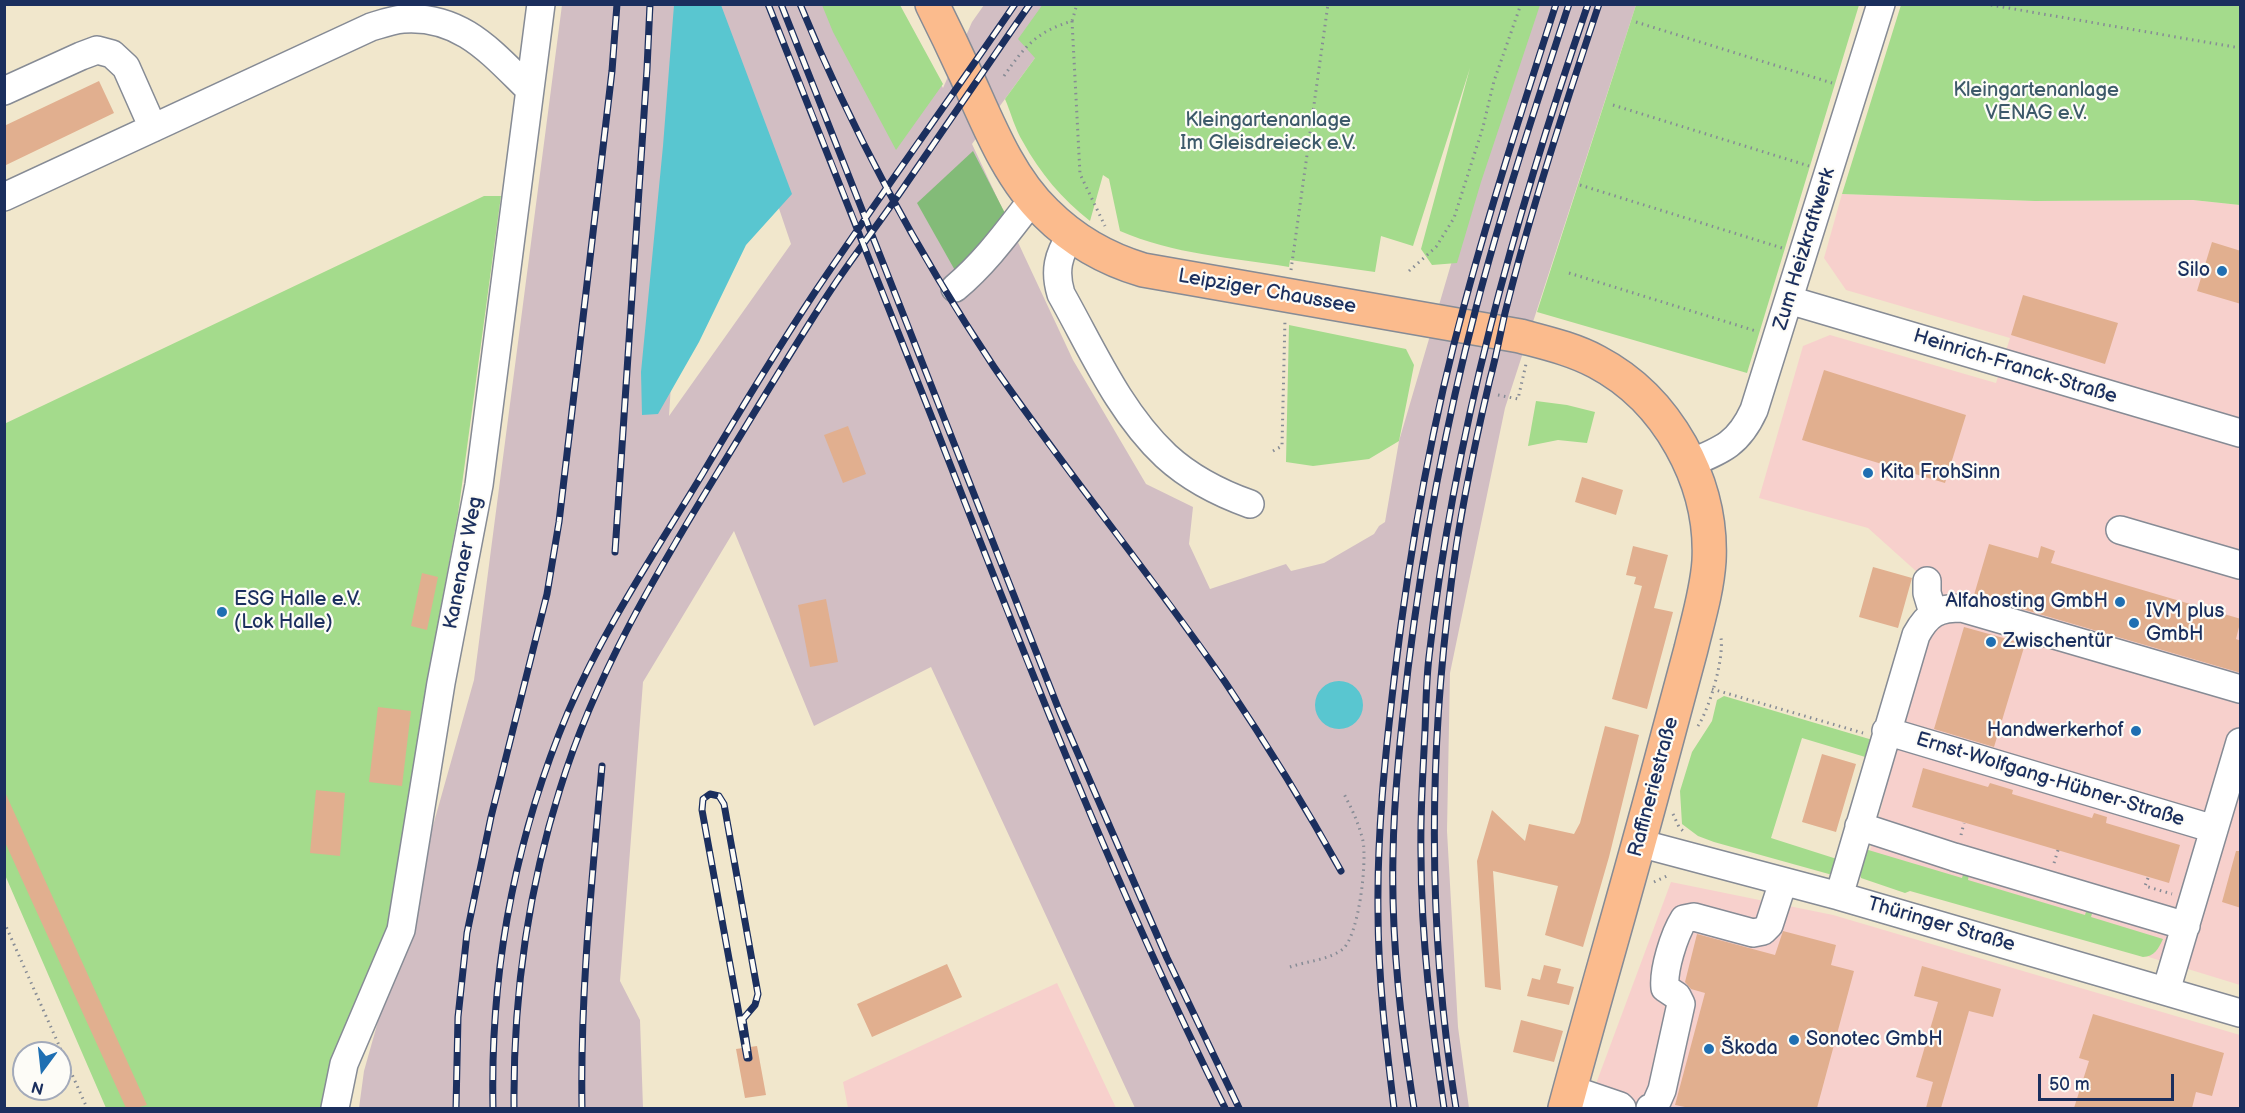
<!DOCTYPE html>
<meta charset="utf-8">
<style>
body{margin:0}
#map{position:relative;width:2245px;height:1113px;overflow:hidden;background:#f1e7cc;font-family:"Balsamiq Sans",sans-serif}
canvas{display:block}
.frame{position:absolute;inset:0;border:6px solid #1b2f5e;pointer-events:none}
.north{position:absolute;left:12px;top:1041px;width:60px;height:60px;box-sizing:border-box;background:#fdfcf7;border:2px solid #a3aaba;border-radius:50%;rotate:195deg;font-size:16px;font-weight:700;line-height:24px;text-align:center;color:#1b2f5e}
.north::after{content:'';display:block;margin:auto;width:21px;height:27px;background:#1f6fb2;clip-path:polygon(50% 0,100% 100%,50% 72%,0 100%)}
.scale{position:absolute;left:2038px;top:1074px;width:136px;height:27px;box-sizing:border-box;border:3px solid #1b2f5e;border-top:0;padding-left:8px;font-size:18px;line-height:21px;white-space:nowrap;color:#1b2f5e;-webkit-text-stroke:4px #fdfcf7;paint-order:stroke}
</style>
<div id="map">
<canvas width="2245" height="1113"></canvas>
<div class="frame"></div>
<div class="north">N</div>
<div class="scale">50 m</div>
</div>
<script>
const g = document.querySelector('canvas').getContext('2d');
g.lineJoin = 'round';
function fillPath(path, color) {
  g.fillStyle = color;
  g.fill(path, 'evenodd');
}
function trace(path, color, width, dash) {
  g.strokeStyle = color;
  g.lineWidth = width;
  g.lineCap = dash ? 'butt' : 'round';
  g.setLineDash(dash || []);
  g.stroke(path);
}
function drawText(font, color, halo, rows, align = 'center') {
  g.font = font + ' "Balsamiq Sans",sans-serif';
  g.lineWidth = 4.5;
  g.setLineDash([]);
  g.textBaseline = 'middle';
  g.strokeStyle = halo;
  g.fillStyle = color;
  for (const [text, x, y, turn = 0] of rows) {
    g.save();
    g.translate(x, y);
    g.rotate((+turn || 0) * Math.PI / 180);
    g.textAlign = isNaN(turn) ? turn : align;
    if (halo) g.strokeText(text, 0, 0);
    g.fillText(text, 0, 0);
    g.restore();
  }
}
const built = new Path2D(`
 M1842,194L2035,201L2193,200L2240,205V985L1865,870L1938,586L1927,581L1868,528L1759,498L1803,346L1830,335L1996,383L2010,338L1846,290L1824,258Z
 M1671,882L1833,915L2240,1035V1108H1587Z
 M1057,983L1116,1108H848L843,1082Z`);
const industrial = new Path2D(`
 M562,5H702L687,136L669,416L791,244L710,5H896L943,88L972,22L984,5H1079L1035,58L972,144L1073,360L1146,484L1193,507L1189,544L1210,589L1286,564L1291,571L1324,563L1374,534L1379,526L1385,522L1399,441L1474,186L1535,5H1636L1505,408L1450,673L1447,831L1458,1027L1469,1108H1135L931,667L814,726L734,531L643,682L620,981L640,1020L643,1108H359L364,1071L474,680Z`);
const green = new Path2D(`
 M1043,4H1540V5L1481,182L1457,263L1432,265L1421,249L1470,68L1413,246L1381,236L1375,272L1290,260L1289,267C1234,258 1172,254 1120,231L1109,179L1103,175L1090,221C1062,199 1040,173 1023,142C1015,129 1011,113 1005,99L1035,58L1018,39Z
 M822,5H900L943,84L896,150L833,32Z
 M1636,5H1859L1747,373L1537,312Z
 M1901,5H2240V205L2193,200L2035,201L1842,194Z
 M484,196H501L458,514L422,709L388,931L325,1090L322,1108H106L5,875L4,424Z
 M1289,325L1406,349L1414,365L1399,441L1369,459L1313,466L1286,462Z
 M1536,401L1567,405L1595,412L1587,443L1558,440L1528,446Z
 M1724,696L1876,741L1872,759L1802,738L1771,838L1840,860L1836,876L1714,842L1698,836L1682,824L1680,791L1692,752L1712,721L1717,700Z
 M1865,849L1962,878L1965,868L1970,870L1968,880L2085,915L2088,905L2094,907L2091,917L2163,939C2159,948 2154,957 2143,957L1910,891L1905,893L1861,878L1859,871Z`);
const forest = new Path2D(`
 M973,151L1008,219L957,274L917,203Z`);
const water = new Path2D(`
 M674,5H721L792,194L746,245L699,342L658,414L642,415L641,372L663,146Z
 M1315 705a24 24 0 1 1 48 0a24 24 0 1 1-48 0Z`);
const building = new Path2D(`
 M99,81L114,113L4,166V126Z
 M2212,242L2241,251V304L2197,291Z
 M2023,295L2118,323L2105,364L2011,335Z
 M1824,370L1966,415L1945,483L1802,440Z
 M848,426L866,474L843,483L824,435Z
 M1582,477L1623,490L1616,515L1575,502Z
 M1989,544L2038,558L2041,546L2055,551L2051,563L2241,619L2236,639L2241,641V673L1974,595Z
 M1633,546L1668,555L1654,608L1673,612L1647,709L1612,699L1642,586L1634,584L1636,577L1626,575Z
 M1873,567L1912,578L1898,628L1859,617Z
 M422,573L438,577L427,630L411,626Z
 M826,599L838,662L810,667L798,605Z
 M1964,627L2025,644L1994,747L1934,729Z
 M378,707L411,711L402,786L369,782Z
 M1605,726L1639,735L1609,857L1583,947L1545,935L1558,886L1493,871L1501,990L1485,987L1477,861L1492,810L1525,841L1529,824L1574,834L1580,823Z
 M1822,754L1856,764L1836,832L1802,822Z
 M1923,768L1988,787L1990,783L2013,790L2012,794L2092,818L2094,813L2107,817L2106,823L2180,845L2169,883L1912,807Z
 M4,790L147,1105L136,1108H126L4,840Z
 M316,790L345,793L340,856L310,853Z
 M2236,851H2241V908L2222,902Z
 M1783,931L1836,945L1831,965L1854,971L1817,1108H1690L1675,1105L1705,993L1691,989L1685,982L1697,934L1775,955Z
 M947,964L962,997L872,1037L857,1004Z
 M1544,965L1561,969L1557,983L1574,987L1569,1005L1527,996L1532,978L1540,980Z
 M1922,966L2001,989L1993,1017L1969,1011L1941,1108H1926L1933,1082L1916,1077L1938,1002L1914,996Z
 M2093,1014L2224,1053L2212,1096L2196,1092L2192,1108H2074L2089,1061L2079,1058Z
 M1521,1020L1563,1031L1554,1062L1513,1052Z
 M757,1046L766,1095L745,1098L736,1049Z`);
const path = new Path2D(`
 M1985,4L2240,48
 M1072,21L1080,174L1105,226
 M1636,22L1832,83
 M1004,76C1025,46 1036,32 1072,21L1077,4
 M1613,105L1809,166
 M1580,185L1782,248
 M1291,270L1328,4
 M1409,271L1436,247L1454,218L1483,127L1494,81L1521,4
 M1569,273L1756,331
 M1498,395L1518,399L1526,364
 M1273,451L1282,446L1285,319
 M1712,689L1863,733
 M1698,726C1710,707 1724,659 1721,638
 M1673,814L1679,827L1683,831
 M1961,835L1964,823
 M2054,863L2058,850
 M2148,878L2145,886L2172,894
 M1654,882L1669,875
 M4,922L87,1108
 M1290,967C1307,961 1329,960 1343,949C1359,934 1367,863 1363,841C1359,824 1352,809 1344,794`);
const minor = new Path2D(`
 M4,91L81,56L97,50L112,54L126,67L153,128
 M4,197L371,27C381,24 392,20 403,19C461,15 491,52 529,89
 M1071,235C1058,255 1054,271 1061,294C1092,349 1119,412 1166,456C1190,478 1219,493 1250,504
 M955,288C986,262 1008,231 1033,199
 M1789,300L2240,433
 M1690,463C1723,450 1739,443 1754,410L1881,4
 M2120,530L2240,565
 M1927,581V593L1933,613
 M1886,731L2214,829
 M1859,826L1954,857L2186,926
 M1639,843L1839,896L2240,1013
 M1839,896L1916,635C1928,613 1938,608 1962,608L2240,689
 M2166,991L2240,742
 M1570,1089L1620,1106L1622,1108
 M335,1108L344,1064L401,930L441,683L479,485L541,4
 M1650,1108L1655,1106L1662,1090L1681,1004L1677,996L1665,988C1663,970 1674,935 1684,919L1694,917L1753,933L1763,931L1769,925L1783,882`);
const major = new Path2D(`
 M932,4C944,28 955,51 966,75C987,121 1008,177 1046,213C1074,241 1106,259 1143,270L1520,336C1546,343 1573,349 1597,362C1667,399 1713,481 1709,561C1707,591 1698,620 1691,649C1680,690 1669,731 1658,772C1628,885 1595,996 1565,1108`);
const rail = new Path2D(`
 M768,4C824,144 879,284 934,423C1024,655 1114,886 1225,1108
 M781,4L1059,710L1167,958L1239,1108
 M800,4C852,131 918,253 994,367C1068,474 1151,575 1225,682C1266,743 1305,806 1341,871
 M615,552L647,69L650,4
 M747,1058L702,810L703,799L710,794L719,796L724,804L758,994L755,1005L743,1019L749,1058
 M456,1108L458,1017L467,933L491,817L547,594L559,522L612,71L617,4
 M493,1108C490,972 515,838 568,712C604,628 656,551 703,473C739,412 776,351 815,292C880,195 949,101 1015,4
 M514,1108C513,1000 527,893 560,789C595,675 657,572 718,472C753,415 787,358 823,302C849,261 879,224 906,184C947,125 988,64 1030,4
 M582,1108C580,994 592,880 602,766
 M1394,1108C1386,1043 1378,978 1378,911C1377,834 1385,757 1394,680C1409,553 1431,426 1465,302C1492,202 1524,103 1556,4
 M1414,1108C1401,1025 1391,940 1393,855C1394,793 1401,731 1408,669C1423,547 1445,426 1476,308C1503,205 1536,105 1569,4
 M1444,1108C1432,1025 1421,940 1421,855C1420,814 1423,772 1425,731C1426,706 1426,682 1429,657C1454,433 1515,217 1588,4
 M1456,1108C1428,934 1428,760 1451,585C1459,516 1474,447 1490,379C1496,357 1500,335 1505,313C1531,209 1565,106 1599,4`);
const markers = [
 [2222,271,6,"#1f6fb2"],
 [1868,473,6,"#1f6fb2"],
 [2120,602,6,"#1f6fb2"],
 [222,612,6,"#1f6fb2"],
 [2134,623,6,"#1f6fb2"],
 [1991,642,6,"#1f6fb2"],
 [2136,731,6,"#1f6fb2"],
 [1794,1040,6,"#1f6fb2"],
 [1709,1049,6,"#1f6fb2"]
];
const parkNames = [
 ["Kleingartenanlage",2036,91],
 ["VENAG e.V.",2036,114],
 ["Kleingartenanlage",1268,121],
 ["Im Gleisdreieck e.V.",1268,144]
];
const streetNames = [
 ["Zum Heizkraftwerk",1805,249,-73],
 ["Leipziger Chaussee",1267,292,10],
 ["Heinrich-Franck-Straße",2015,367,17],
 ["Kanenaer Weg",464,563,-79],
 ["Ernst-Wolfgang-Hübner-Straße",2050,780,17],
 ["Raffineriestraße",1654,787,-75],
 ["Thüringer Straße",1941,925,16]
];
const poiNames = [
 ["Silo",2210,271,"right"],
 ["Kita FrohSinn",1880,473],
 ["ESG Halle e.V.",234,600],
 ["(Lok Halle)",234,623],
 ["Alfahosting GmbH",2108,602,"right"],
 ["IVM plus",2146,612],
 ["GmbH",2146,635],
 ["Zwischentür",2003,642],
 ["Handwerkerhof",2124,731,"right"],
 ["Sonotec GmbH",1806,1040],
 ["Škoda",1721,1049]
];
fillPath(built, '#f7d0cc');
fillPath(industrial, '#d2bec3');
fillPath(green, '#a4db8c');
fillPath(forest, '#83bb78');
fillPath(water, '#59c6d0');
fillPath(building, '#e1af8f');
trace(minor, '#868b95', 30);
trace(major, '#868b95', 36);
trace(path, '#868b95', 3, [1.5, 4.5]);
trace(minor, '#fff', 27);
trace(major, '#fbbb8d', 33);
trace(rail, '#1b2f5e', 7);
trace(rail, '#fdfcf7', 4.5, [14]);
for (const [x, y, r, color] of markers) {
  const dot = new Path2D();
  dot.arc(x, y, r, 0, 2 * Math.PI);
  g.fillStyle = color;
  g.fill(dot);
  trace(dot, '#fdfcf7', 2);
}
drawText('20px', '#3d5a6a', '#fdfcf7', parkNames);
drawText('20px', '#1b2f5e', '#fdfcf7', streetNames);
drawText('20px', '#1b2f5e', '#fdfcf7', poiNames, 'left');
</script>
